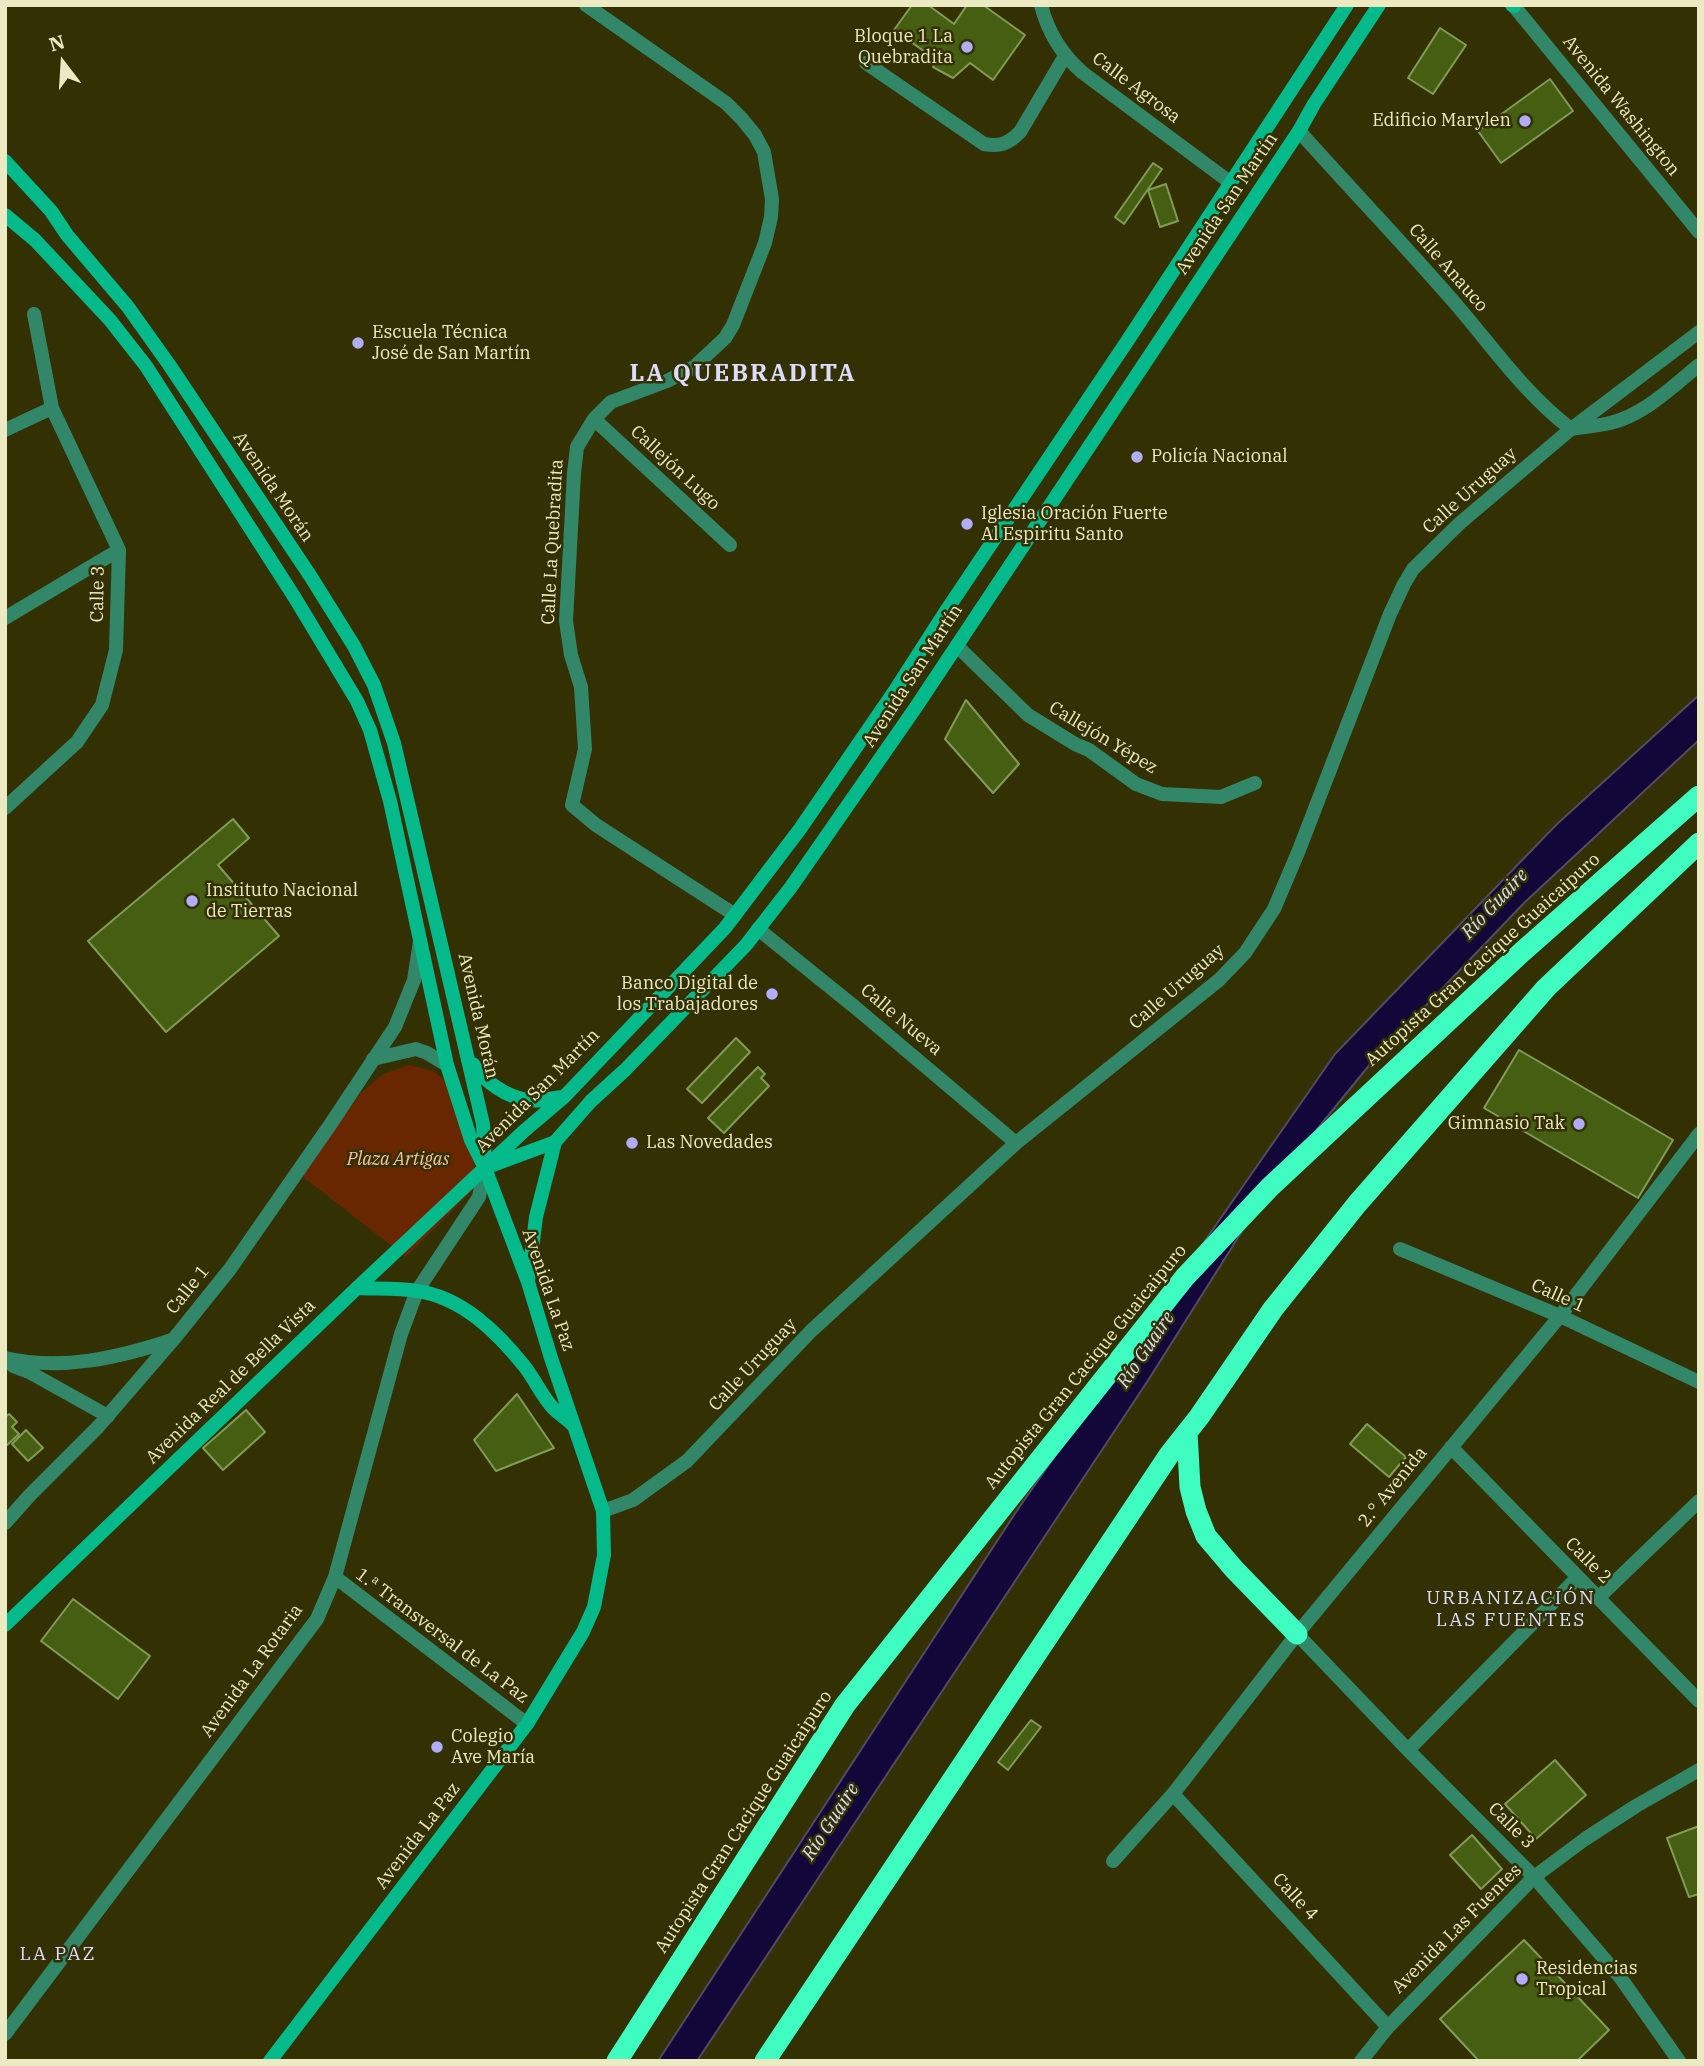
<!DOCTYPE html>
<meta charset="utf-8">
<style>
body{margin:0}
#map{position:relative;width:1704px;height:2066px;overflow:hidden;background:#333003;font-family:"IBM Plex Serif",serif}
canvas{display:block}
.frame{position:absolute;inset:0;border:7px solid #ebeac2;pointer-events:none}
.north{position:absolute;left:28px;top:28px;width:70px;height:70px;-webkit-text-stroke:5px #333003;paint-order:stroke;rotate:343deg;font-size:19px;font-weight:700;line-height:28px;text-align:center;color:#ebeac2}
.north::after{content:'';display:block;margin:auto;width:24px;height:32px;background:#ebeac2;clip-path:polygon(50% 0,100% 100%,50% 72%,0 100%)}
</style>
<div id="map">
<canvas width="1704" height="2066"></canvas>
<div class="frame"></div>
<div class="north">N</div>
</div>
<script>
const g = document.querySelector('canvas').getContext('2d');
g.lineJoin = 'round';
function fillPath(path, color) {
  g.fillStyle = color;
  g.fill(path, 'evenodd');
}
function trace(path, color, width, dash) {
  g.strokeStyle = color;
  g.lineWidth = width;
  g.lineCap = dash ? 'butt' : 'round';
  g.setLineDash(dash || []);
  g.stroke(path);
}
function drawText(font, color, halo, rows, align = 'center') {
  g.font = font + ' "IBM Plex Serif",serif';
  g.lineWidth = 5;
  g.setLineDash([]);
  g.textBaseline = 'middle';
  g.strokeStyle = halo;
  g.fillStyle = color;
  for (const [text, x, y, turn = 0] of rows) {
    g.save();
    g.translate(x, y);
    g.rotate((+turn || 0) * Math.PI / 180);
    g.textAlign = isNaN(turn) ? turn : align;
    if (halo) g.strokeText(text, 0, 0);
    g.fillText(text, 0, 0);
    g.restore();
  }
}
const green = new Path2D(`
 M409,1065L433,1071L447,1082L456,1105L480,1183L406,1257L298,1173L360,1094L383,1074Z`);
const water = new Path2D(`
 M1699,695V740L1524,903L1371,1063L1270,1187L1147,1382L697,2061H658L1016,1512L1335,1054L1557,824Z`);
const building = new Path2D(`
 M912,5H928L954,24L967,5H983L1025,35L993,80L970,63L953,78L933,67L935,59L894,30Z
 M1440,28L1466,45L1433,94L1408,78Z
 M1550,79L1573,111L1501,163L1478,131Z
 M1153,163L1162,169L1124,224L1115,217Z
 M1166,184L1178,221L1160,227L1148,190Z
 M966,700L1019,764L993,793L945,739Z
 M233,819L249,838L218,865L279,936L166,1032L88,941Z
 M736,1038L750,1052L702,1103L687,1089Z
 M1519,1050L1673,1140L1638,1198L1484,1108Z
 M758,1067L765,1074L761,1078L769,1086L724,1133L708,1118Z
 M517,1394L554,1448L496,1471L474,1440Z
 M246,1410L265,1432L223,1470L203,1448Z
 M9,1414L17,1422L12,1427L19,1434L5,1447V1417Z
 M1367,1424L1406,1457L1389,1477L1350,1444Z
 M26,1430L43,1448L28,1461L12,1444Z
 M73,1599L150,1656L118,1699L41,1641Z
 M1031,1720L1041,1727L1008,1770L998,1762Z
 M1555,1760L1586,1795L1536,1839L1505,1804Z
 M1699,1826V1894L1689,1897L1667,1838Z
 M1472,1835L1502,1869L1481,1889L1450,1855Z
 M1524,1940L1609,2030L1577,2061H1479L1440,2019Z`);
const minor = new Path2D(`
 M586,5L726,103L742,119L755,135L764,152L772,199L771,217L765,243L733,325L725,338L694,367L667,381L611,402L594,419L577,447L574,473L566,621L571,655L581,687L585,749L572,805L596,825L735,915
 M1041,5C1048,33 1061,54 1083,73L1231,183
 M866,63L984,144C1000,147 1008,144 1020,132L1065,56
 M1299,131C1348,186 1399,239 1447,294C1488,340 1522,392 1571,429
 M594,419L730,545
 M5,430L52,408
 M5,618L119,550
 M957,646L1028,715L1075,744L1089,750L1136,784L1162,794L1221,797L1255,783
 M5,808L77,742L102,705L116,650L119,550L52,408L34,314
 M758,929L856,1008L1016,1143
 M373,1059L416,1049L427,1053L447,1065
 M1400,1249L1560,1316L1699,1382
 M5,1358C61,1371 118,1358 172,1340
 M13,1366L29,1372L108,1416
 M1451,1447L1699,1701
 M603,1511L633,1500L687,1461L811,1331L1016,1143L1219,980L1245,953L1274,909L1299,850L1390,614L1404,584L1413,569L1460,523L1571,429L1699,332
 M5,1523L30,1495L98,1427L173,1340L230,1269L330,1125L395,1027L414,980L420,941
 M335,1577L527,1724
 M1598,1598L1699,1501
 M1297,1634L1408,1750L1534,1877L1620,1977L1679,2061
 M1408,1750L1577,1578
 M1173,1794L1388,2027
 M1113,1861L1173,1794L1297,1634L1560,1316L1699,1134
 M5,2034L317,1619L335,1577L401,1334L417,1291L479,1197L485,1168
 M1361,2061L1388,2027L1534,1877L1585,1839L1636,1806L1699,1770`);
const tertiary = new Path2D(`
 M1513,5L1699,232
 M1571,429C1583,427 1597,426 1610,423C1644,415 1672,387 1699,365`);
const secondary = new Path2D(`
 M1512,5L1514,6
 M5,161L51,211L67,235L128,307L170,366L311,577L354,646L374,685L394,743L483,1124L485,1163
 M5,215L35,240L110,320L146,366L295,598L357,701L370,730L390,801L447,1065L471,1140L485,1168L528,1282L551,1358L603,1511L604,1555L594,1607L583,1632L527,1724L270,2061
 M473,1064C485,1082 506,1097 528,1100C539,1102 552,1098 562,1097
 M493,1165L555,1142L591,1101L625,1070L746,945L791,887L916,707L1299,131L1314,104L1379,5
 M528,1281L536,1217L555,1142
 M357,1288C377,1289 398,1288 417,1291C462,1297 498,1333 525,1367C535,1380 542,1396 553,1408C559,1414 567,1419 573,1425
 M5,1625L357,1288L524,1131L564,1097L725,928L800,829L894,692L946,611L1128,340L1347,5`);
const motorway = new Path2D(`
 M1187,1432L1190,1487L1196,1511L1206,1536L1234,1569L1297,1634
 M617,2061L845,1705L1185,1277L1270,1187L1522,952L1699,796
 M765,2061L1169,1455L1199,1417L1273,1309L1357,1204L1546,988L1699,843`);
const markers = [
 [967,47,7,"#b2adfa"],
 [1525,121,7,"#b2adfa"],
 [358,343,7,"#b2adfa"],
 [1137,457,7,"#b2adfa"],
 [967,524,7,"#b2adfa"],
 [192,901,7,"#b2adfa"],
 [772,994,7,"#b2adfa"],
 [1579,1124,7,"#b2adfa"],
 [632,1143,7,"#b2adfa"],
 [437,1747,7,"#b2adfa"],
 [1522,1979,7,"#b2adfa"]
];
const poiNames = [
 ["Bloque 1 La",953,37,"right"],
 ["Quebradita",953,58,"right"],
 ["Edificio Marylen",1511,121,"right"],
 ["Escuela Técnica",372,333],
 ["José de San Martín",372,354],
 ["Policía Nacional",1151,457],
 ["Iglesia Oración Fuerte",981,514],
 ["Al Espiritu Santo",981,535],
 ["Instituto Nacional",206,891],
 ["de Tierras",206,912],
 ["Banco Digital de",758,984,"right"],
 ["los Trabajadores",758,1005,"right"],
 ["Gimnasio Tak",1565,1124,"right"],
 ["Las Novedades",646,1143],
 ["Colegio",451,1737],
 ["Ave María",451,1758],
 ["Residencias",1536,1969],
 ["Tropical",1536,1990]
];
const streetNames = [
 ["Calle Agrosa",1136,88,37],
 ["Avenida Washington",1621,106,51],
 ["Avenida San Martín",1227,204,-56],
 ["Calle Anauco",1448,268,49],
 ["Callejón Lugo",675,468,43],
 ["Avenida Morán",273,487,56],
 ["Calle Uruguay",1470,491,-42],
 ["Calle La Quebradita",553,542,-87],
 ["Calle 3",98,594,-89],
 ["Avenida San Martín",913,676,-57],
 ["Callejón Yépez",1103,738,31],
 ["Autopista Gran Cacique Guaicaipuro",1483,960,-42],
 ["Calle Uruguay",1177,987,-41],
 ["Avenida Morán",478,1016,77],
 ["Calle Nueva",901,1020,40],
 ["Avenida San Martín",538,1091,-45],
 ["Calle 1",188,1290,-51],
 ["Avenida La Paz",548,1290,71],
 ["Calle 1",1558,1296,24],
 ["Calle Uruguay",753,1365,-47],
 ["Autopista Gran Cacique Guaicaipuro",1086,1367,-51],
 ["Avenida Real de Bella Vista",231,1382,-44],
 ["2.° Avenida",1393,1487,-51],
 ["Calle 2",1588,1561,45],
 ["1.ª Transversal de La Paz",442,1636,37],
 ["Avenida La Rotaria",252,1671,-54],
 ["Autopista Gran Cacique Guaicaipuro",744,1822,-57],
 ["Calle 3",1511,1826,45],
 ["Avenida La Paz",418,1836,-53],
 ["Calle 4",1295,1897,47],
 ["Avenida Las Fuentes",1457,1929,-45]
];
const parkNames = [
 ["Plaza Artigas",398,1160]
];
const waterNames = [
 ["Río Guaire",1495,904,-47],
 ["Río Guaire",1146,1350,-56],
 ["Río Guaire",831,1822,-57]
];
const neighbourhoodNames = [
 ["URBANIZACIÓN",1511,1599],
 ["LAS FUENTES",1511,1621],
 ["LA PAZ",58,1955]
];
const districtNames = [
 ["LA QUEBRADITA",743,374]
];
fillPath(green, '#682700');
fillPath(water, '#130638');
trace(water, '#544a61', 2);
fillPath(building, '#455e11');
trace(building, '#819c54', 2);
trace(minor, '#328769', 14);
trace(tertiary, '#328769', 14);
trace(secondary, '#04ba8a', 14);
trace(motorway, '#3ffcc0', 21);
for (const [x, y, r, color] of markers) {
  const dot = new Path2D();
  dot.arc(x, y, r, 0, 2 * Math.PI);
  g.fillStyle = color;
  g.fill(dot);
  trace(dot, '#333003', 2.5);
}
drawText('18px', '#ebeac2', '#333003', poiNames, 'left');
drawText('18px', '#ebeac2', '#333003', streetNames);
drawText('italic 18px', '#f9c2a8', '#333003', parkNames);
drawText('italic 19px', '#ddddf7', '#333003', waterNames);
g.letterSpacing = '2px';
drawText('19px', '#dddcfa', '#333003', neighbourhoodNames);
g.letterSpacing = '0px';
g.letterSpacing = '2px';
drawText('bold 24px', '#dddcfa', '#333003', districtNames);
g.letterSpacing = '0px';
</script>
